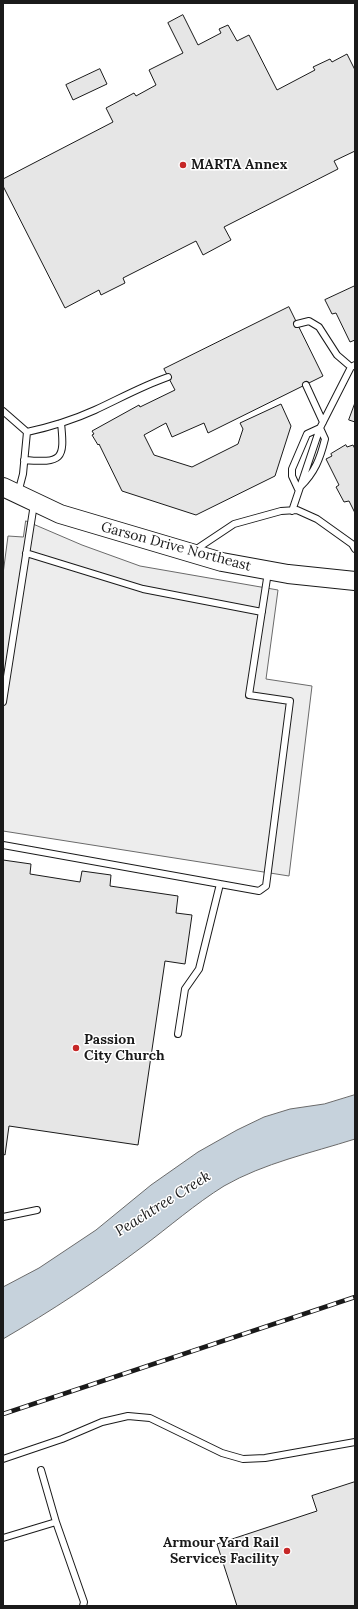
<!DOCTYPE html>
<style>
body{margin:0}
#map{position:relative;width:358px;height:1609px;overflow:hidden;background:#fff;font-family:Lora,serif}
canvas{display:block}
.frame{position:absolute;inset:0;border:4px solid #1a1a1a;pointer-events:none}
</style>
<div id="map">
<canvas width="358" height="1609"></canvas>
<div class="frame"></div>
</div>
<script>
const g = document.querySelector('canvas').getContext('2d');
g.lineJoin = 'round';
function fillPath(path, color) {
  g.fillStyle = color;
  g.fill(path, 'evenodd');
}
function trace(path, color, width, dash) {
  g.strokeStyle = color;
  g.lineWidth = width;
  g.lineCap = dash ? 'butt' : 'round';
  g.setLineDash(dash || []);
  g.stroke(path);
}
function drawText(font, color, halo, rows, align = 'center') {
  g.font = font + ' Lora,serif';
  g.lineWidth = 3;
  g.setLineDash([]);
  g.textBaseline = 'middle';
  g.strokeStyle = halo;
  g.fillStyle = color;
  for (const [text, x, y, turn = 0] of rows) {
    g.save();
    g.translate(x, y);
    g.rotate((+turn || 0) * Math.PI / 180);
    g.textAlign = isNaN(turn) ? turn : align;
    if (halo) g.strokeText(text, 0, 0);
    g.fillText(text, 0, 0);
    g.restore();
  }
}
const parking = new Path2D(`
 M26,521L82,545L140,566L278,590L266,679L312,686L289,876L3,831V574L8,536L23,537Z`);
const water = new Path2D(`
 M355,1095V1139C311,1153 264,1163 224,1186C195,1204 169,1227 142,1247C97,1281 51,1311 3,1339V1287L39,1268L96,1230L151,1185L198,1152L237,1130L264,1117L290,1109L324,1104Z`);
const building = new Path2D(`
 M183,15L198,45L221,33L219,29L228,25L237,41L249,35L277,90L315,70L313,67L330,59L332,62L347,54L355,70V151L334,161L338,169L224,227L231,240L203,255L196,241L123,278L125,283L101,295L99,290L65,308L3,186V179L113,122L106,108L134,93L136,96L156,85L149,70L183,53L168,23Z
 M100,69L107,84L73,100L66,85Z
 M355,286V340L350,342L336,313L332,314L325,300Z
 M289,307L323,376L208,433L204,423L172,437L166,423L144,435L154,455L192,467L238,444L243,429L240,423L281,404L291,426L275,476L196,515L122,491L99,444L98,445L92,435L94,434L92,431L139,405L140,407L175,390L164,369Z
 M355,403V422L349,420Z
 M346,445L347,447L353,445L355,449V513L349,501L344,502L336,487L339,485L326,459L332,456L331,454Z
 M3,860L31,864L30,874L80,882L82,871L111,875L110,886L178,896L176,913L192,915L185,964L165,961L138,1145L9,1126L5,1155L3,1154Z
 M355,1482V1606H237L217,1544L317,1511L312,1496Z`);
const service = new Path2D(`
 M297,324L309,321L319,327L337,355L351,367
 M306,385L323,422
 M3,411L27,432
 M27,432C50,427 73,420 95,410C119,399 142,386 168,377
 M24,460C62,463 65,460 61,423
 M300,487C315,472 320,459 325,439L320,428
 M298,489L292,476V469L307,434L320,428
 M18,493L23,474L27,432
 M292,511L320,428L351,367L355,365
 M195,550L234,524L281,511L297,510L317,519L352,544L355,549
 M26,553L143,589L262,612
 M3,702L34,504
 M3,845L259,891L266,886L290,701L249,695L268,572
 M178,1034L185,989L199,969L220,884
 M3,1217L37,1210
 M3,1459L62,1439L102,1422L128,1416L150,1418L222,1453L243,1459L265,1458L355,1442
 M41,1470L56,1522
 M3,1538L56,1522L84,1602L83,1606`);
const secondary = new Path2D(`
 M3,487L60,514L222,562L288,574L355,581`);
const rail = new Path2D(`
 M3,1414L355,1297`);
const markers = [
 [183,165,4,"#c62828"],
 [76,1048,4,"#c62828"],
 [287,1551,4,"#c62828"]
];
const poiNames = [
 ["MARTA Annex",191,165],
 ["Passion",84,1040],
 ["City Church",84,1056],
 ["Armour Yard Rail",279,1543,"right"],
 ["Services Facility",279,1559,"right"]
];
const streetNames = [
 ["Garson Drive Northeast",176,547,15]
];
const waterNames = [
 ["Peachtree Creek",163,1204,-32]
];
fillPath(parking, '#ededed');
trace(parking, '#6a6a6a', 1);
fillPath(water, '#c6d2dc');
trace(water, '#6a6a6a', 1);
fillPath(building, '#e6e6e6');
trace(building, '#1a1a1a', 1);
trace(service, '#1a1a1a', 8);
trace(secondary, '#1a1a1a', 20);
trace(service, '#fff', 6);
trace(secondary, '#fff', 18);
trace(rail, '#1a1a1a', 4.5);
trace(rail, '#fff', 3, [9]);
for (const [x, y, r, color] of markers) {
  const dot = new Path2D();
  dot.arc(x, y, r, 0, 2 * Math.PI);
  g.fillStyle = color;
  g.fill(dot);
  trace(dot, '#fff', 1.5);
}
drawText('bold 14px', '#1a1a1a', '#fff', poiNames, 'left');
drawText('14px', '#1a1a1a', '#fff', streetNames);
drawText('italic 15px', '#1a1a1a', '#fff', waterNames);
</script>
